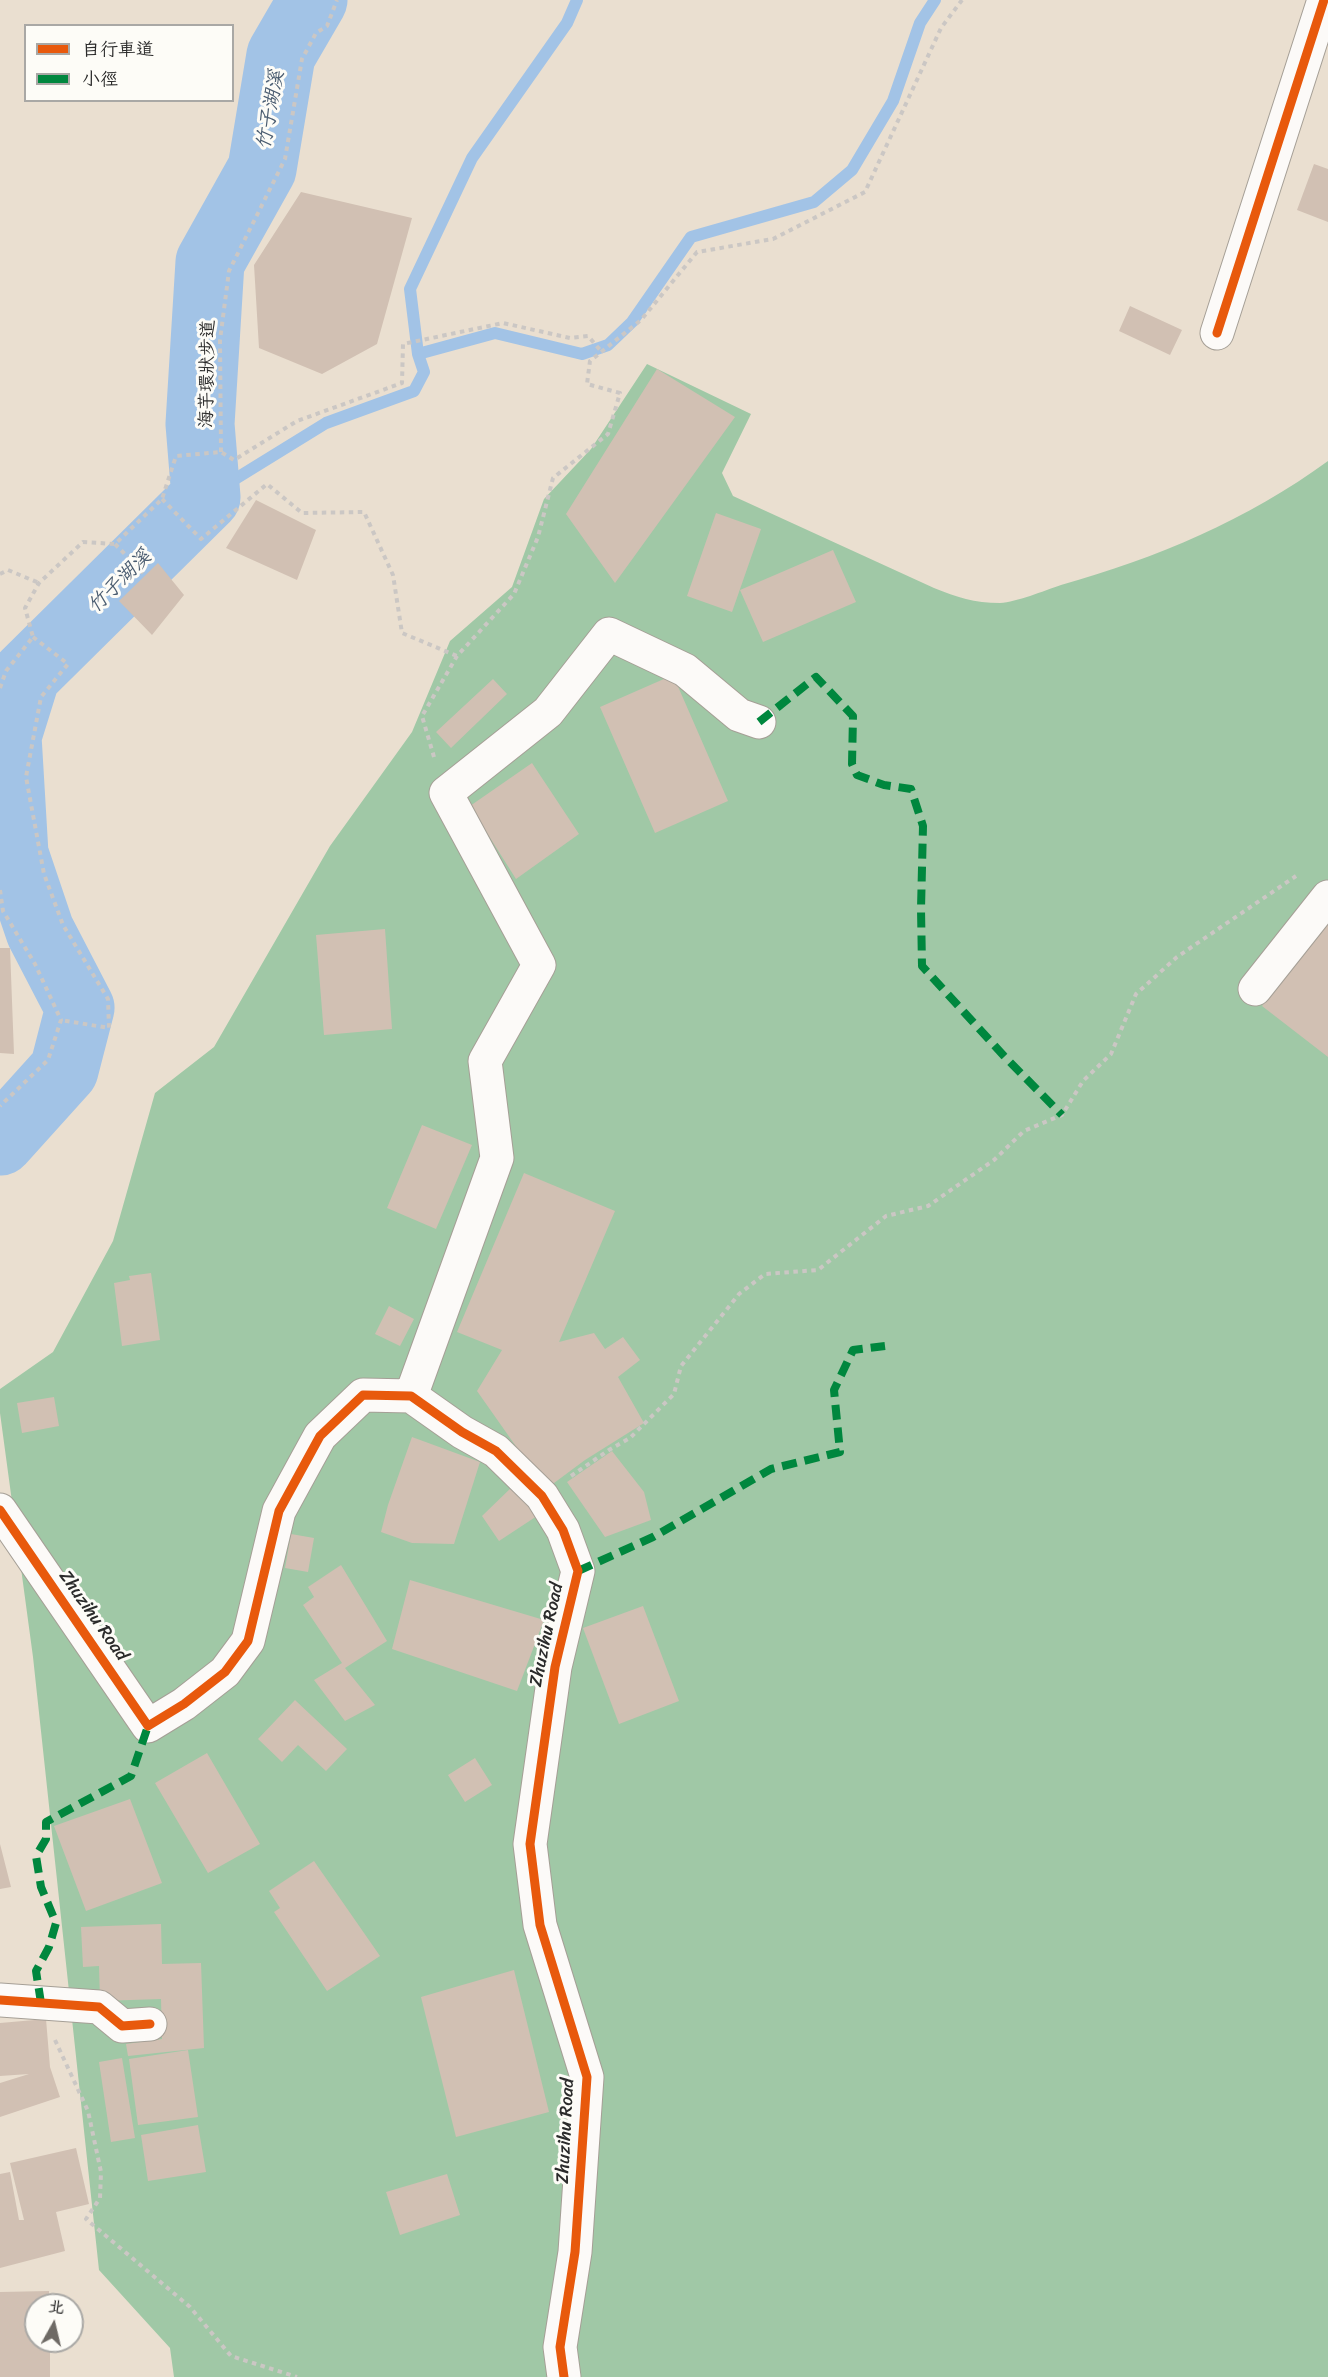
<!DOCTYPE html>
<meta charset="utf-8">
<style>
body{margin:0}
#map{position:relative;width:1328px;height:2377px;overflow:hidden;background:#eadfd0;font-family:Sriracha,"LXGW WenKai TC",sans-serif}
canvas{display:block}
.legend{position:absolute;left:24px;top:24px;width:210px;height:78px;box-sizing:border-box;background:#fdfcf7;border:2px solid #a9a8a5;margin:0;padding:8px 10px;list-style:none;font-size:18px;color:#2b2b2b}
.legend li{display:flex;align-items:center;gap:12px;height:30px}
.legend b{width:30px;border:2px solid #a9a8a5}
.north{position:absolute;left:24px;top:2293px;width:60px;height:60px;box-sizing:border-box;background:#fdfcf7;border:2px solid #a9a8a5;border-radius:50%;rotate:8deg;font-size:16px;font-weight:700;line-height:24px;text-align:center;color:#2b2b2b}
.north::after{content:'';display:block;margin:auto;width:21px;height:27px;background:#6e6a65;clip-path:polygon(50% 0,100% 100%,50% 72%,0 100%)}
</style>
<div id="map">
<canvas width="1328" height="2377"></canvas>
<ul class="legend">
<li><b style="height:8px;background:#e8590c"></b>自行車道</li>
<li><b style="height:8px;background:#00873e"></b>小徑</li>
</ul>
<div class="north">北</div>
</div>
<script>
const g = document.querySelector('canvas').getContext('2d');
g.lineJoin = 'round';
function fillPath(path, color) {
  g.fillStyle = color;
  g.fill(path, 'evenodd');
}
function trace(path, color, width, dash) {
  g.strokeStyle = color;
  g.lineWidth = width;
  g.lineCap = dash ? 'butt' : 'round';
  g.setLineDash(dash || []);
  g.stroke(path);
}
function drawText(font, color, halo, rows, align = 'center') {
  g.font = font + ' Sriracha,"LXGW WenKai TC",sans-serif';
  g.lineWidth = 6;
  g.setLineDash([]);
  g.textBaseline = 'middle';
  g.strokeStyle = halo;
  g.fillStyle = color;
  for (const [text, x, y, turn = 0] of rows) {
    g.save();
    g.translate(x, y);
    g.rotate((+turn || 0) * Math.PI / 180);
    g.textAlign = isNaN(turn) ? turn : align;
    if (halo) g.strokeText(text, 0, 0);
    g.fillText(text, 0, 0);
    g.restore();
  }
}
const forest = new Path2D(`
 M647,364L751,414L722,473L733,496L934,588C957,597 974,603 1000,603C1017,602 1043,591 1061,585C1157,558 1247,520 1328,461V2377H174L170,2348L99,2270L33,1657L0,1413V1389L53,1352L113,1241L155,1093L214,1047L330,846L412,732L450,641L512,587L544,499L591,449Z`);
const stream = new Path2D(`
 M418,354L495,333L582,354L608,345L632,322L691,237L814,202L852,170L893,101L920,23L935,0
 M206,497L326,423L414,391L424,372L418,354L410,289L472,158L567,23L577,0`);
const river = new Path2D(`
 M0,1141L64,1070L80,1008L40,931L14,854L7,736L26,675L206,497L200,424L210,262L262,169L281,55L313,0`);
const building = new Path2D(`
 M1314,164L1328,169V222L1297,210Z
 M301,192L412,218L377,344L322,374L259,348L254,265Z
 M1130,306L1182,330L1170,355L1119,331Z
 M657,369L735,417L615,583L566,514Z
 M256,500L316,530L297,580L226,548Z
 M716,513L761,529L732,612L687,596Z
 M833,550L856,602L763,642L740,590Z
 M158,563L184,595L152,635L119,601Z
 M673,675L728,801L655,833L600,707Z
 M493,679L507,694L451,748L436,732Z
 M532,763L579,834L516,879L470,806Z
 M1328,916V1057L1262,1006Z
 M385,929L392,1029L324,1035L316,935Z
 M0,948H10L14,1054L0,1053Z
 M422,1125L472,1145L436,1229L387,1208Z
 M524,1173L615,1211L559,1342L594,1333L605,1349L623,1337L640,1360L618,1377L644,1423L585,1460L546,1489L477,1391L502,1350L457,1332Z
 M151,1273L160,1340L122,1346L114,1283L130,1280L129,1276Z
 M389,1306L414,1319L400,1346L375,1334Z
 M54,1397L59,1426L22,1433L17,1403Z
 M412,1437L480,1462L454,1544L412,1543L381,1532L388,1505Z
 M612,1451L644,1492L651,1520L605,1537L567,1482Z
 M515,1484L537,1516L499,1541L482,1516Z
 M291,1534L314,1538L308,1572L285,1568Z
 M341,1565L387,1641L345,1668L375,1705L345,1721L314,1680L342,1663L303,1605L314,1597L308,1587Z
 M410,1580L544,1620L517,1691L392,1649Z
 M643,1606L679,1701L619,1724L583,1628Z
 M295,1700L347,1749L326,1771L298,1745L282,1762L258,1739Z
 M207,1753L260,1844L208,1873L155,1783Z
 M475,1758L492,1785L465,1802L448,1775Z
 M130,1799L162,1883L86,1911L54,1826Z
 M0,1844L11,1887L0,1889Z
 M314,1861L380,1956L327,1991L274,1912L280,1908L269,1891Z
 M161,1924L162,1964L201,1963L204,2048L128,2056L126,2044L162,2039L161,1999L100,2001L99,1966L83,1967L81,1927Z
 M514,1970L549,2112L456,2137L421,1997Z
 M46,2019L50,2067L60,2097L0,2117V2083L29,2074L0,2076V2023Z
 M188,2050L198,2117L138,2125L129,2059Z
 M122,2058L135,2138L111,2142L99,2062Z
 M198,2125L206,2172L148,2181L141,2135Z
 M76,2148L89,2204L56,2212L65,2251L0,2268V2174L10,2172L19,2220H24L10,2163Z
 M447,2174L460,2215L400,2235L386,2192Z
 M49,2291V2305H36V2341H50V2377H0V2292Z`);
const path = new Path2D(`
 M221,452L220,340L229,271L285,159L302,59L316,33L327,26L337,0
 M162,499L201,539L267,484L302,513L364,512L393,575L402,633L457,656
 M115,544L144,574
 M0,574L8,570L39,583
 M33,637L68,664L41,697L26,777L44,874L63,925L108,999L109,1028L61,1020
 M0,688L6,671L33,637L25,608L39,583L83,542L115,544L162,499L176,456L221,452L234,460L297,421L402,383L403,344L503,323L570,338L588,336L601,351
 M434,757L422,716L457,656L514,594L538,537L553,478L608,434L620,393L587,384L590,361L641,320L697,252L773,239L865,192L941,28L962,0
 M0,890L3,911L35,964L61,1020L48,1060L0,1106
 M571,1476L609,1450L630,1438L674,1394L681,1366L739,1294L765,1274L818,1270L886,1216L928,1206L994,1160L1024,1131L1062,1115L1083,1081L1111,1054L1136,994L1177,957L1296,876
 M55,2040L88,2111L101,2172L100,2198L86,2219L190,2307L231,2356L297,2377`);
const minor = new Path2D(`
 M1217,333L1324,0
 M1255,989L1328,897
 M411,1396L497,1158L485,1061L539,965L446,793L548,712L609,634L685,670L739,715L759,722
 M0,1510L148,1726L184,1704L225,1672L248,1641L279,1511L320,1436L363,1395L411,1396L462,1432L496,1451L542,1496L563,1530L578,1571L555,1667L530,1844L540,1925L587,2077L575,2252L560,2347L564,2377
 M0,2000L99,2007L122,2026L150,2024`);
const quiet = new Path2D(`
 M759,722L816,677L853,716L852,764L857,775L884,785L911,789L923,826L921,909L922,966L1004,1056L1062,1115
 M578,1571L653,1537L771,1469L840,1452L834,1390L853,1350L885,1346
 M41,2003L36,1971L49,1947L56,1923L41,1887L36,1856L46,1839V1822L131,1776L148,1726`);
const cycleway = new Path2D(`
 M1217,333L1324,0
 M0,1510L148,1726L184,1704L225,1672L248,1641L279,1511L320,1436L363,1395L411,1396L462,1432L496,1451L542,1496L563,1530L578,1571L555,1667L530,1844L540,1925L587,2077L575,2252L560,2347L564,2377
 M0,2000L99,2007L122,2026L150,2024`);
const streetNames = [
 ["海芋環狀步道",208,374,-89],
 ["Zhuzihu Road",93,1616,55],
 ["Zhuzihu Road",547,1635,-78],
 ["Zhuzihu Road",566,2131,-87]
];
const waterNames = [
 ["竹子湖溪",271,110,-80],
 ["竹子湖溪",120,582,-45]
];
fillPath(forest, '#a0c8a6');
trace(stream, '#a2c3e6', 12);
trace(river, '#a2c3e6', 69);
fillPath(building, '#d1c0b3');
trace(minor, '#a59f96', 35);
trace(path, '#cbc7c4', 4, [4.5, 4.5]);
trace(minor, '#fcfaf8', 33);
trace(quiet, '#00873e', 8, [15, 8]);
trace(cycleway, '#e8590c', 9);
drawText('18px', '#2b2b2b', '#fdfcf7', streetNames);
drawText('italic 20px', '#4a5c70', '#fdfcf7', waterNames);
</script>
